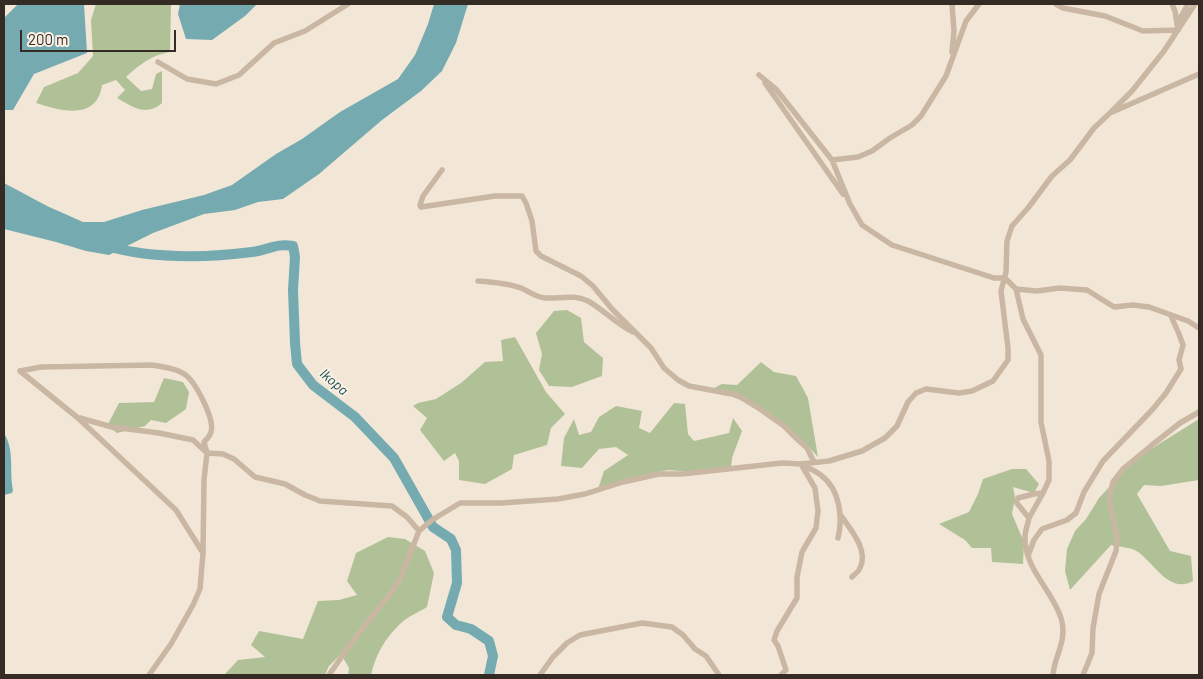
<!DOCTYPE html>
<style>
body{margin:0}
#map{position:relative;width:1203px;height:679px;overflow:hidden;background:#f2e7d7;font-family:Barlow,sans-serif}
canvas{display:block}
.frame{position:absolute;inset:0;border:5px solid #342b25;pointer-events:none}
.scale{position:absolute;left:20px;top:30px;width:156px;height:22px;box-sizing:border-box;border:2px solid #342b25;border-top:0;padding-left:6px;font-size:15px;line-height:18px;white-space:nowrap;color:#342b25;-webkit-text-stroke:4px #faf0e3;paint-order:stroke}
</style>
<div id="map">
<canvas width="1203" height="679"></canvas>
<div class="frame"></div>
<div class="scale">200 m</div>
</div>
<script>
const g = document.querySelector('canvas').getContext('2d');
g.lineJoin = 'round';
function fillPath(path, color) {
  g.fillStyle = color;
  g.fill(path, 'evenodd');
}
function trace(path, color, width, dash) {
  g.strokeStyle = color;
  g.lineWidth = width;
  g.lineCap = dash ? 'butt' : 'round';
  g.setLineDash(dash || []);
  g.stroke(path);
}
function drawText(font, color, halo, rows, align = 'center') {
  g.font = font + ' Barlow,sans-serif';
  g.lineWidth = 4;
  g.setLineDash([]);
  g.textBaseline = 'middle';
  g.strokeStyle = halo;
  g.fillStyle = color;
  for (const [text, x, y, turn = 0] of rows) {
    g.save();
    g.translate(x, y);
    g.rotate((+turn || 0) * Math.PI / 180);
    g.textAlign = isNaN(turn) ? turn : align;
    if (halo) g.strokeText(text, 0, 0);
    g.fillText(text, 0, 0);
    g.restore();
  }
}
const green = new Path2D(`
 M96,4L171,5L170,52C152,55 140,64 126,77L141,91L152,89L156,74L162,71V103C146,117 133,107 117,98L125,90L116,80L102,85C97,121 61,111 36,103L44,87L78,73L93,56L91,20Z
 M567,310L581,318L584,342L603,358L602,376L572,387L549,386L539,370L542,354L536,333L554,311Z
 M515,337L546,392L565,414L551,428L547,445L514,455L512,469L485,484L459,480V461L455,453L444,461L420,430L427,418L413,406L418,403L436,399L461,383L485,362L503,361L501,340Z
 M761,362L774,372L796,376L808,398L818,457L805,443L748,403L712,389L722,384L737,385Z
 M164,378L183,382L189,392L186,409L166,423L151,420L145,426L117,433L107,426L119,403L154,402Z
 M674,403L685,404L688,434L694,441L729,433L733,418L742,431L732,458L731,468L693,472L668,470L636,477L598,489L604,471L628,455L616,447L599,449L582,468L561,466L564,438L574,419L579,435L591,432L599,417L616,406L642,411L639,428L650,433Z
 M1199,419V480L1161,486L1144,485L1137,494L1170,551L1191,556L1193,581C1169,594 1155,564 1138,552C1131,547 1119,547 1111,545L1070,590L1065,571L1067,549L1075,531L1086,519L1099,498L1135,459Z
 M1012,469H1026L1039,484L1034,493L1013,487L1015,497L1012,514L1024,542L1023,564L992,562L991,548H972L965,540L939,524L969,512L978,494L983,479Z
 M388,537L405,539L425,551L434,573L427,607C419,612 407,617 400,624C385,638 375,656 371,675H348L349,668L341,654L329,666L325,675H224L238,660L265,657L251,645L259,631L303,639L318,601L339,600L357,595L347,581L356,553Z`);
const water = new Path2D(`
 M18,4H84L87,53L34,74L13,110H4V18Z
 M180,4H257L245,16L212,40L186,39L178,14Z
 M434,4H468L456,43L442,71L421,91L382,120L319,174L283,199L258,202L235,210L204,214L153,233L109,255L86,251L56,242L4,229V183L47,206L83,222H104L142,210L204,195L232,185L276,154L302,139L340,112L398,79L415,55L428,24Z
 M4,433C15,451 9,470 13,490L12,493L4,495Z`);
const river = new Path2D(`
 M106,245C117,250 128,251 140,253C178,258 214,257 252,252C269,250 275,243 293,246L295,257L293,290L295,343L297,364L313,385L355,417L394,458L433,527L451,539L456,550L457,583L447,617L456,625L471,629L489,641L493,656L489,675`);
const minor = new Path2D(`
 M1056,4L1063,8L1105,16L1143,31L1178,30L1175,11L1172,4
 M1177,24L1188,4
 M952,52L954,31L952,4
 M158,62L187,79L216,84L239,75L274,43L305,31L348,4
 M759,75L776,89L832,160L850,204L862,225L892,245L994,278H1005L1016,289L1023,319L1041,355V422L1049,461V480L1043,493L1034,494L1018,498L1016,502L1029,518C1028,524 1025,531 1025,537C1024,568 1052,590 1061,618C1068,641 1054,656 1053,675
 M765,83L843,194
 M1112,111L1132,91L1164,51L1195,4
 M832,160L858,157L872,151L890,138L912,125L921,116L946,76L966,21L979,4
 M442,170L423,196L420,205L421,207L495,196H522L526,203L532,221L536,251L541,256L581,276L593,286L612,309L651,348L664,368L678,380L689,386L737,395L760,409L784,426L797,439L807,448L814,462
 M478,281C493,282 507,283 521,288C529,291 535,297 545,298C560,299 573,294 588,301C604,310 616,324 633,332
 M1016,289L1037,291L1060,288L1087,290L1114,307L1133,305L1149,307L1188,321L1199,328
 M20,371L78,418L176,510L203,553L200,589L193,605L171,644L149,675
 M20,371L41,367L152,365C164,367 181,369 189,378C198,388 215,420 211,432C210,436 207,439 204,442L207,453L204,480L203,552
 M80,418L112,427L159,433L193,440L207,453L223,454L234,459L255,477L285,484L305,495L320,501L392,506L407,517L419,531
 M801,464C808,468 816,471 822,476C840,490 843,518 838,538
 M842,517C851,530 869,551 860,568C859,571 855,574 852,577
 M1029,518L1043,493
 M1028,556L1034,540L1042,529L1067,520L1076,513L1084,492L1103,461L1152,410L1166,393L1181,369L1179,360L1183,345L1179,334L1171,316
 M329,675L354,639L393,590L400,579L419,531L432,520L460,503H501L558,499L585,494L623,482L659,474H682L782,463L801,464L829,461L862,451L885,438L897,426L908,402L916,393L926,389L959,393L972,391L993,381L1008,360V348L1001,291L1006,272L1007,241L1012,226L1028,208L1052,176L1070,160L1094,128L1110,113L1199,74
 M540,675L553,657L567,643L580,635L642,623L672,627L683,635L695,649L706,656L719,675
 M781,675L786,670L778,646L774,640L777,631L797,598V577L802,552L816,528L818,511L815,488L801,464
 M1083,675L1092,653L1093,628L1099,594L1116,551L1117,537L1109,498L1113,482L1123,469L1152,445L1180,423L1199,412`);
const waterNames = [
 ["Ikopa",334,382,41]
];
fillPath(green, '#b1c197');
fillPath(water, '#75aab0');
trace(river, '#75aab0', 10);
trace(minor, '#cab7a3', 5.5);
drawText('italic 14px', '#1a5057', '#faf0e3', waterNames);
</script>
